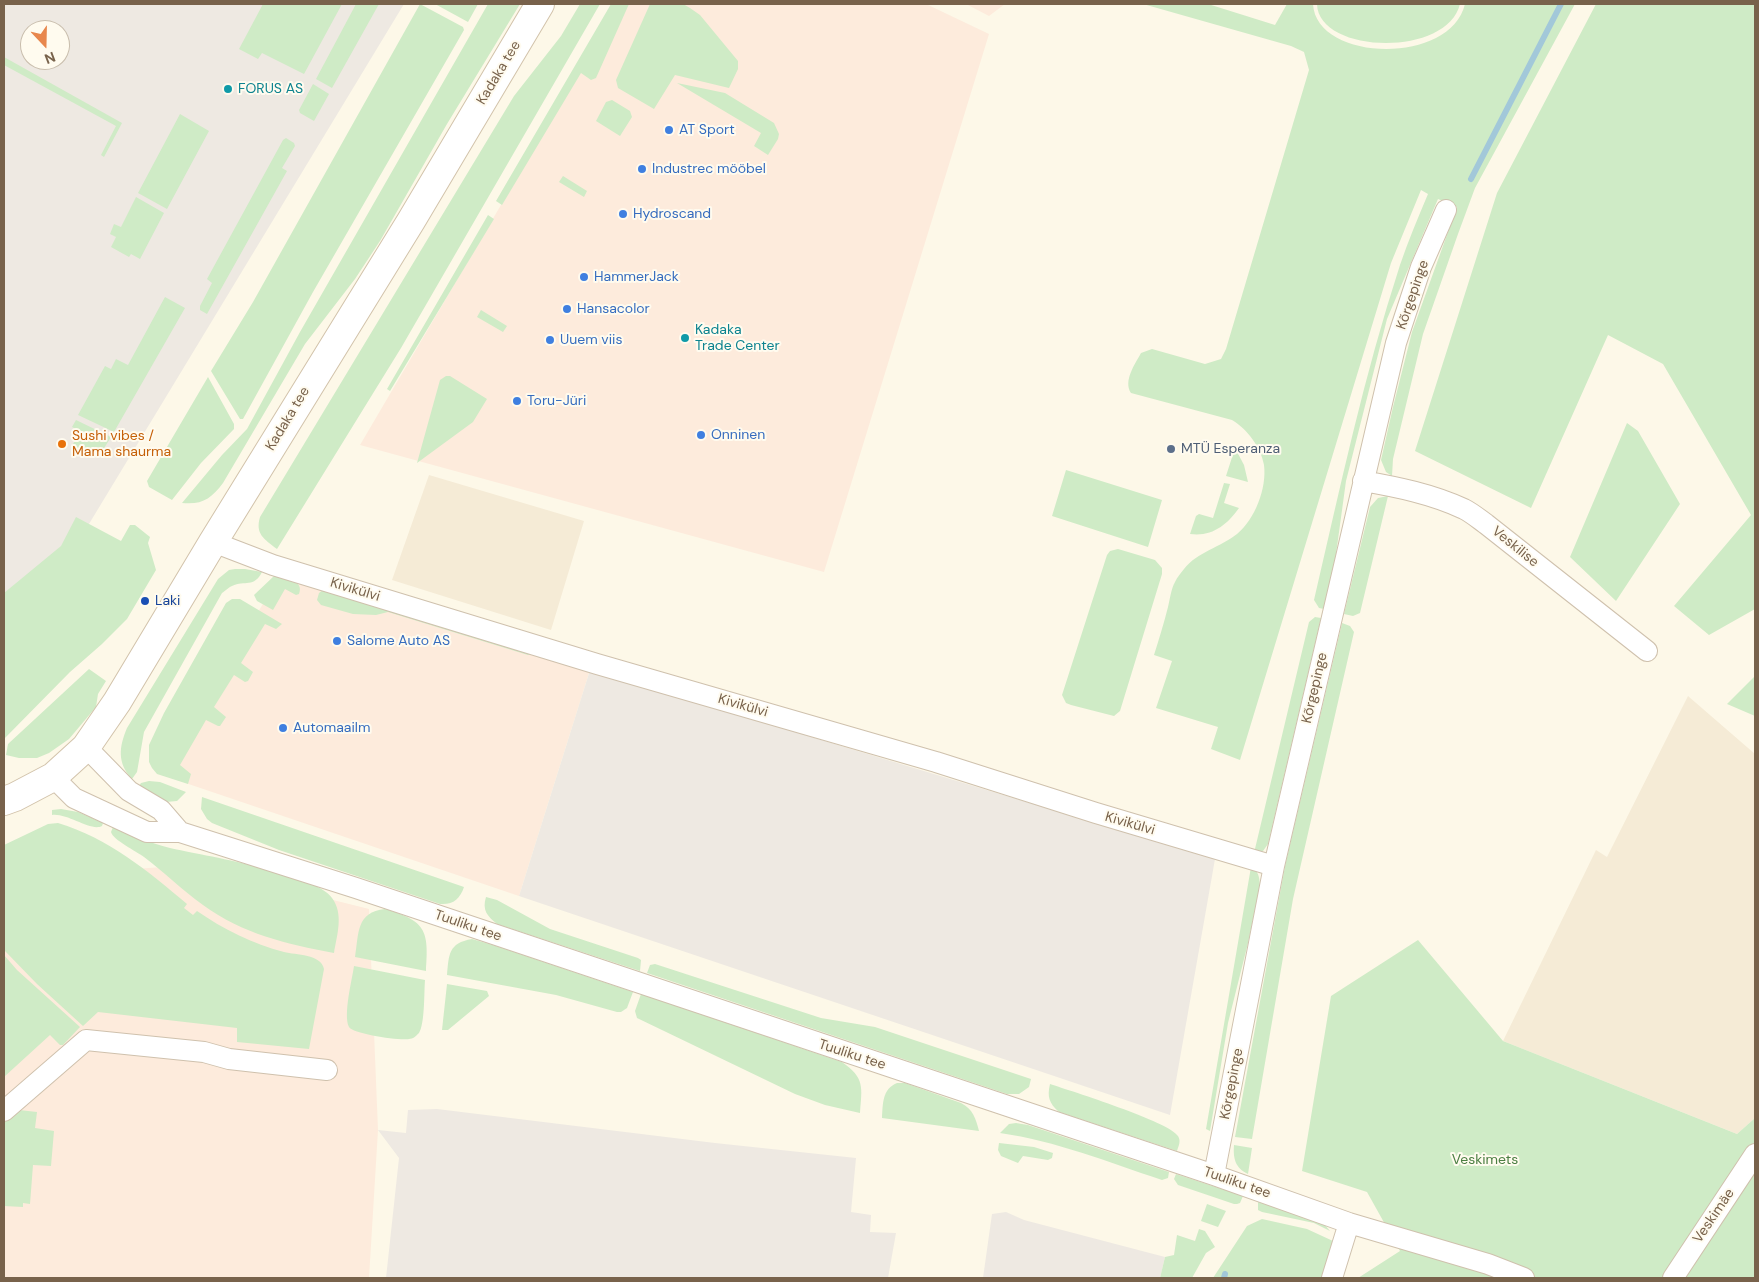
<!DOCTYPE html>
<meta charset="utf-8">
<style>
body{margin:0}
#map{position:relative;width:1759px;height:1282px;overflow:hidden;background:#fdf8e8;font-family:"DM Sans",sans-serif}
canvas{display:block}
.frame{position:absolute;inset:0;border:5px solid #78624b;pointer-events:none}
.north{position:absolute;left:20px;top:20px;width:50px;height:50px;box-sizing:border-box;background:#fffbef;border:1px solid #c9bead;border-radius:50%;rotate:159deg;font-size:14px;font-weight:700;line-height:20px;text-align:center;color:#78624b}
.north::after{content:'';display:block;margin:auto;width:18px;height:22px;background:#e8874d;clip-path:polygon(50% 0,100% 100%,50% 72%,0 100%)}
</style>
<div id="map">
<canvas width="1759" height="1282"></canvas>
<div class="frame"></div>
<div class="north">N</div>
</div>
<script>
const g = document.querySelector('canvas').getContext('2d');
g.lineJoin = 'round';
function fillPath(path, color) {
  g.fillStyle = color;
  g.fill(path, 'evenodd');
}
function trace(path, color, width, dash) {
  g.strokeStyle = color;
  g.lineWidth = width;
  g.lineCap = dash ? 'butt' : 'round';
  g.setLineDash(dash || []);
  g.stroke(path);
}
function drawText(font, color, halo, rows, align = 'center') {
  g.font = font + ' "DM Sans",sans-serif';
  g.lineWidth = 4;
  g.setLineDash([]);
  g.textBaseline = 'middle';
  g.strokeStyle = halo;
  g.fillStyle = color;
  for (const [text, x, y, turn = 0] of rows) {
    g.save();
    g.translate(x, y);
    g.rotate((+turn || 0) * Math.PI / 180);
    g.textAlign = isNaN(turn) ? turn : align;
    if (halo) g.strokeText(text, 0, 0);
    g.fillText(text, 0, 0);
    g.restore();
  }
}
const residential = new Path2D(`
 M429,475L584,521L551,630L392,580Z
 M1688,696L1755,754V1118L1737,1134L1503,1041L1596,850L1607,857Z`);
const commercial = new Path2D(`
 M619,4H926L989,34L824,572L360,445Z
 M966,4H1005L989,16Z
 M280,576L590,670L519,896L159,774Z
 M177,866L233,875L369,909L378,1130L369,1278H4V908L106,871Z`);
const industrial = new Path2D(`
 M4,4H404L72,552L4,604ZM30,30H60V60H30Z
 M590,670L1215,859L1170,1115L519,896Z
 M437,1109L715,1143L856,1158L851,1212L871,1215L870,1232L896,1233L888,1278H386L399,1158L378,1130L406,1133L408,1110Z
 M1006,1212L1024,1220L1165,1257L1160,1278H983L992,1214Z`);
const green = new Path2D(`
 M263,4H342L304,74L262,53L258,59L239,49Z
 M356,4H379L332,88L316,79Z
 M420,4L463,27L464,30L313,292L243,419H240L211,371L253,302Z
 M435,4H478L468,22Z
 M488,4H520L447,124L380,241L355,279L305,344L223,483C211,499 202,505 182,503L222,455L247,429L300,332Z
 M580,4H600L401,348L277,549C264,539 255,534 260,517L514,96L561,36Z
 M611,4H629L596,78L591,80L581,73L502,205L496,201Z
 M650,4H683L690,8L700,15L738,61V69L729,88L675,75L654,109L618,88L616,80Z
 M1143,4H1208L1275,25L1287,4H1313C1316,62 1450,66 1465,4H1575L1475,188L1458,234L1423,334L1393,459L1392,476L1386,472L1381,460L1393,407L1412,332L1457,207L1438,199L1387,319L1346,481L1336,554L1324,609L1319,608L1314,600C1340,488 1364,375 1400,265C1408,241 1418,218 1428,194L1421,190L1391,263L1240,760L1211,749L1218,727L1156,708L1172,661L1154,655C1159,639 1164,623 1168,607C1170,599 1171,589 1175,582C1177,577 1181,573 1184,569C1197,552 1221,547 1237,534C1255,519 1267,488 1264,465C1261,447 1247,429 1232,420L1131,393C1123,381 1135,364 1141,353L1152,349L1205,364L1221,359L1226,349L1309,70L1304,52L1291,46Z
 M1317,4H1460C1447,58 1318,54 1317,4Z
 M1596,4H1755V609L1709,635L1674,606L1751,515L1663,364L1608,335L1531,508L1415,451L1497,193Z
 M4,57L122,123L104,157L101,155L116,126L4,65Z
 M677,83L725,93L774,123L779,134L778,139L768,155L754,146L761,133Z
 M313,84L329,94L314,121L300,113L299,110Z
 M612,100L630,111L632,117L620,136L596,121L606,102Z
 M180,114L209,131L167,209L138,193Z
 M286,138L294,143L295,146L282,168L287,171L207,314L200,310V306L212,283L207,279L283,140Z
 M563,176L587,191L584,197L559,182Z
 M136,197L164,213L140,259L131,254L129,257L111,247L116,237L110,234L114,224L121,227Z
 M488,215L494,219L390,391L387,389Z
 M165,297L185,308L114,432L78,415L105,366L111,369L116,359L128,365Z
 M481,310L507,326L503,332L477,317Z
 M446,376H450L487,399L473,422L417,463L440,380Z
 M208,377L234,424V429L201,463L172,500L149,487L147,481Z
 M76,420L111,437L98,458L72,446L80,431L72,427Z
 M1627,423L1638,431L1680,504L1616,601L1570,557Z
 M1235,448L1244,465L1248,482L1226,476Z
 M1066,470L1162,500L1148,547L1052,516Z
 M1224,483L1230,484L1224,503L1239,508C1227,525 1212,537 1190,534L1196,516L1199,514L1213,518Z
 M1388,496L1360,613L1353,616L1344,614L1370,507L1378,498Z
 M76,517L121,541L130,525H135L150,537L148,543L156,570L127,619L102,644L70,672L4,739V593L61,546Z
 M1118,549L1155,560L1162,568V574L1120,711L1114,716L1071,705L1066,703L1062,695L1107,555L1110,551Z
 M235,569H245L262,572C254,588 245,580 232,586C229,587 225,591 222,593L144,732L137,772L132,779C117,763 119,747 127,728L218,579L229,570Z
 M274,576C284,578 305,580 299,594L296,595L285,589L273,610L257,601L254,595Z
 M323,590L530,654L528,655L388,612L376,615L353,614L321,605L317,600L319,593Z
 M232,599H240L282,624L276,629L265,624L241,663L253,672L248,681L245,682L234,675L214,707L226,717L220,726H218L206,720L180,765L191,774L188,784L157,774L152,768L149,762V745L164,713L226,603Z
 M1315,617L1321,618L1268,844L1263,851L1254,853L1309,622Z
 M1342,623L1350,626L1354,632L1293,899L1252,1139L1235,1137L1285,866Z
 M89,669L106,681L98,694L96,707L69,739L49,753L37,758H19L6,755L8,744Z
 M1755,676V716L1727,704Z
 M149,781L160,782L186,792L177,801L166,802L139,786L141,783Z
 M202,797L464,887C460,899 453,905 440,904L279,850L212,823L207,819L201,809Z
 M61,809L78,812L103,823L102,826C91,832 68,813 52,815V810Z
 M58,823C108,838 148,871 187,904L184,908L193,915L197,911C223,929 253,944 284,952C296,955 321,954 324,969L309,1049L237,1042V1028L98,1012L83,1026L37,984L4,950V845L48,824Z
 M113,827C131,835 150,843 170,848C201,855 317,874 332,898C344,914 337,935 334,953C286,944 243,934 203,905C182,890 164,872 144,857C136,851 113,840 111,832Z
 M1251,867C1259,872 1259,876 1260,885L1248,943L1228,1023L1210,1131L1206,1129Z
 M486,897L497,900L550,929L638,958L641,960L640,971L497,924C487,916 482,910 486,897Z
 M385,909C426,921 429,930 426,971L355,957C359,933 356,912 385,909Z
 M472,939L493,945L633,992L627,1008L621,1012H617L556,995L447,975C449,955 448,943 472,939Z
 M1418,940L1503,1041L1737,1134L1755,1118V1278H1358L1400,1251L1367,1192L1302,1171L1331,996Z
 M4,955L17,970L80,1027L63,1045H60L50,1035L4,1077Z
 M655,964L821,1018L875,1027L1031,1079L1029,1087L1019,1094H1007L647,973L650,965Z
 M354,966L425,980C424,992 425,1024 419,1033C416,1036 413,1039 409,1039C400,1041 353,1034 349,1027C343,1015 352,980 354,966Z
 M447,984L487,991L489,996L448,1030H442Z
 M641,994L842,1062C865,1078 862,1087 860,1113L825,1105L795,1094L637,1018L635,1011Z
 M897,1083H905L961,1103C973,1109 976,1119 979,1131L882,1118C883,1104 882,1089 897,1083Z
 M1050,1084C1071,1091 1170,1122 1178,1136C1181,1141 1179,1145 1177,1151L1059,1112C1049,1103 1047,1097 1050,1084Z
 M19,1110L37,1112L35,1128L54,1131L51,1166L33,1165L30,1204L23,1203V1207L4,1206V1123Z
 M1016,1123L1028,1125L1169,1172L1168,1178L1162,1180C1108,1162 1056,1141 1000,1133L1009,1124Z
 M999,1143L1034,1147L1053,1153L1052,1158L1048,1160L1023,1156L1018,1163L1001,1156L998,1150Z
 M1234,1145L1252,1148L1248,1174C1235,1168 1233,1158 1234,1145Z
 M1176,1174L1243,1196L1240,1203L1237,1204H1234L1178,1185L1174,1179Z
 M1258,1202L1318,1221L1324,1224L1330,1231L1314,1223L1262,1212L1258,1210Z
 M1207,1204L1226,1211L1218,1227L1201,1221Z
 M1262,1219L1307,1229L1333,1241L1323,1278H1213L1247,1226Z
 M1199,1229L1205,1231L1215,1247L1206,1253L1192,1278H1160L1165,1257L1174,1255L1177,1235L1195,1241Z`);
const stream = new Path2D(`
 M1471,179L1561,4
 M1224,1278L1225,1274`);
const street = new Path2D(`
 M1363,481C1397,487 1432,494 1464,509C1472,513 1479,519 1486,524L1647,651
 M213,542L273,565L597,664L936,762L1096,813L1274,866
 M86,747L129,791L161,810L180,832
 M53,777L74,798L147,832H180L356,888L1214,1175L1349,1223L1488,1264L1524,1278
 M4,1111L86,1040L204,1052L229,1059L327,1070
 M1214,1175L1274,866L1396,343L1421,267L1446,210
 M1332,1278L1349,1223
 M1673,1278L1755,1154`);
const secondary = new Path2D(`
 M4,801L15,797L53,777L86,747L117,702L213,542L411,221L540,4`);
const markers = [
 [228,89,5,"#0f9aa8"],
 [669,130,5,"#3f7fe0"],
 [642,169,5,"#3f7fe0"],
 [623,214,5,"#3f7fe0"],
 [584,277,5,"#3f7fe0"],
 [567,309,5,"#3f7fe0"],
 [685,338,5,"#0f9aa8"],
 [550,340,5,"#3f7fe0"],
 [517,401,5,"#3f7fe0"],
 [701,435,5,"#3f7fe0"],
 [62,444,5,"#e8710a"],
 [1171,449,5,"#5c6f8a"],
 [145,601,5,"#1a4fb4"],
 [337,641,5,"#3f7fe0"],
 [283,728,5,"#3f7fe0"]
];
const streetNames = [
 ["Kadaka tee",499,73,-59],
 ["Kõrgepinge",1413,295,-71],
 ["Kadaka tee",288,419,-59],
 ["Veskilise",1515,547,39],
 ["Kivikülvi",355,590,17],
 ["Kõrgepinge",1315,688,-77],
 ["Kivikülvi",743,706,16],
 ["Kivikülvi",1130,824,16],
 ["Tuuliku tee",468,926,19],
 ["Tuuliku tee",852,1055,18],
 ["Kõrgepinge",1232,1084,-79],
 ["Tuuliku tee",1237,1183,19],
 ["Veskimäe",1714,1216,-56]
];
const cultureNames = [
 ["FORUS AS",238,89],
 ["Kadaka",695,330],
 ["Trade Center",695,346]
];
const shopNames = [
 ["AT Sport",679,130],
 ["Industrec mööbel",652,169],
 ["Hydroscand",633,214],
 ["HammerJack",594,277],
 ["Hansacolor",577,309],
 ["Uuem viis",560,340],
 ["Toru-Jüri",527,401],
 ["Onninen",711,435],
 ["Salome Auto AS",347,641],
 ["Automaailm",293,728]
];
const foodNames = [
 ["Sushi vibes /",72,436],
 ["Mama shaurma",72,452]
];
const serviceNames = [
 ["MTÜ Esperanza",1181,449]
];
const transitNames = [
 ["Laki",155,601]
];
const parkNames = [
 ["Veskimets",1485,1160]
];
fillPath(residential, '#f5ebd6');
fillPath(commercial, '#fdebdc');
fillPath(industrial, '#eee9e2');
fillPath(green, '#cfebc6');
trace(stream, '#a2c8d9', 6);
trace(street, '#cfc1ad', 22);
trace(secondary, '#d2c3ab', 30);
trace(street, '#fff', 20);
trace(secondary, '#fff', 28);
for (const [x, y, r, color] of markers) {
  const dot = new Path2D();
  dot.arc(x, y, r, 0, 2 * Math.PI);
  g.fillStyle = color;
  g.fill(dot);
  trace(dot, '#fffbef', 2);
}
drawText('14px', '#78624b', '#fffbef', streetNames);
drawText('14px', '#0d838f', '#fffbef', cultureNames, 'left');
drawText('14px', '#366cbe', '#fffbef', shopNames, 'left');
drawText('14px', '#c56008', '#fffbef', foodNames, 'left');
drawText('14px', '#4e5e75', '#fffbef', serviceNames, 'left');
drawText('14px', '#164399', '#fffbef', transitNames, 'left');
drawText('14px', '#4b7e42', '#fffbef', parkNames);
</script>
